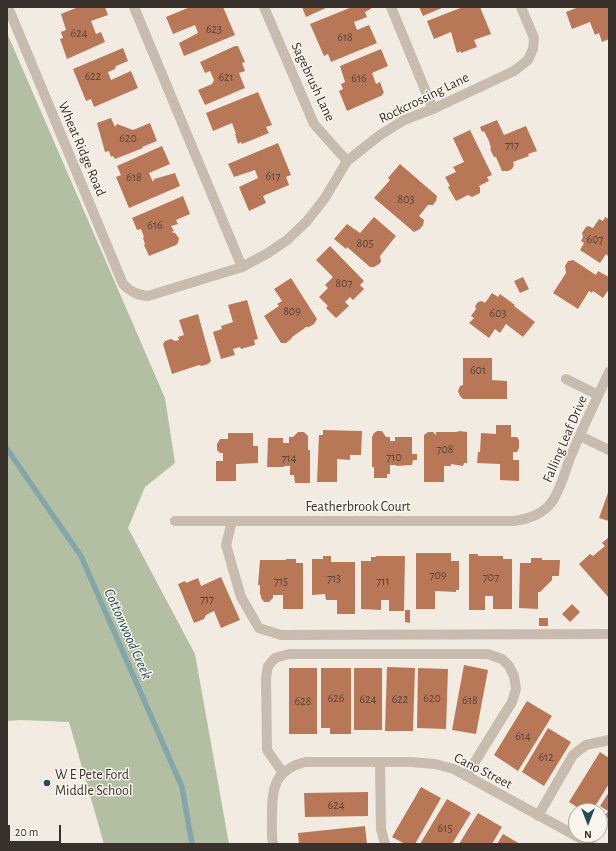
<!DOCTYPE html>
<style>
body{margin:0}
#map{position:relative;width:616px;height:851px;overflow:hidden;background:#f1ebe1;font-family:"Alegreya Sans",sans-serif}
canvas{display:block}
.frame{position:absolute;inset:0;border:8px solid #38312c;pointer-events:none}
.north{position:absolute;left:568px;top:803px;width:40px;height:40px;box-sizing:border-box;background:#f9f5ed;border:1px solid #aca7a0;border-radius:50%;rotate:180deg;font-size:11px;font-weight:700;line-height:16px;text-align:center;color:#38312c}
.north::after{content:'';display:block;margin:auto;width:14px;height:18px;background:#264d55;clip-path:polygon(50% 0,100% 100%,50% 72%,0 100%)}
.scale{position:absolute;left:8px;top:825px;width:53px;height:18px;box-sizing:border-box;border:2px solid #38312c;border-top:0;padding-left:5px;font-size:12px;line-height:14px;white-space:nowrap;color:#38312c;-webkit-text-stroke:3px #f9f5ed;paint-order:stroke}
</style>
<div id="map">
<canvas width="616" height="851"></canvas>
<div class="frame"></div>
<div class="north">N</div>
<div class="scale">20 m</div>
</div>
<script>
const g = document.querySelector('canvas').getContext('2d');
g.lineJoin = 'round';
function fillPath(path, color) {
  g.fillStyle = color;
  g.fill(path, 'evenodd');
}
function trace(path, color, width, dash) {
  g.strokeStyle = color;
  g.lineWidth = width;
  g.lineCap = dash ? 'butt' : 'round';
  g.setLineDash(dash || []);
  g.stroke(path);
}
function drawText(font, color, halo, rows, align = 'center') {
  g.font = font + ' "Alegreya Sans",sans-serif';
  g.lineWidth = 3;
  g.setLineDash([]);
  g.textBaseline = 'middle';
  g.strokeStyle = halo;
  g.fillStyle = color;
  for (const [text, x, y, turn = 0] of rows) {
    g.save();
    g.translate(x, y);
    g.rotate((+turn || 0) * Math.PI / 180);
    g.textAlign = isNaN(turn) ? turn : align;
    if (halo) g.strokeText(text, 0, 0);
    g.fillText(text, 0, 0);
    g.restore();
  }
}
const green = new Path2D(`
 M7,33L165,398L175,463L145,487L128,528L195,654L229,844H104L69,722L21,720L7,721Z`);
const stream = new Path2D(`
 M7,449L81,556L182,787L192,844`);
const building = new Path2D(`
 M78,7H105L108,15L91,21L96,34L101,32L105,42L67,59L60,39L63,38L61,32L66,30L61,14Z
 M190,7H223L235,35L184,56L179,43L198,33L195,25L173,34L166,17Z
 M302,7H328L306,17Z
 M352,7H370L371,9L365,12L367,17L354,22L357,30L369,25L377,43L331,62L328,54L324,56L310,24Z
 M419,7H444L423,16Z
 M463,7H480L491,34L474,40L477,47L461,53L460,51L457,53L451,32L434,39L427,21Z
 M579,7H609V39L602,42L599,33L595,35L590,22L572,29L566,12Z
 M235,46H238L245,62L242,63L245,71L239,73L245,88L205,105L198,90L212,84L214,80L210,71L205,73L200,62Z
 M123,48L128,61L116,66L115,69L108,72L111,80L131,71L138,88L94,107L91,99L86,101L73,69Z
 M381,49L388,66L372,73L376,84L380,82L384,93L382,94L383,95L347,111L339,91L343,89L341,84L345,82L340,66Z
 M258,92L272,125L266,127L269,133L242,144L241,142L238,144L235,134H236L232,123L213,131L206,113Z
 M111,118L115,127L117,124L133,130L150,123L157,141L142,147L143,148L115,159L113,156L111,157L109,151L105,152L97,123Z
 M497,120L504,135L526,126L537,151L528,154L529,156L513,162L514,165L512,169L508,171H502L496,157H494L490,149L491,148L489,141L484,131L482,132L480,127Z
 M470,130L492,175L487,177L489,181L479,186L480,188V193L472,197L468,195L456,201L448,187L450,186L445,177L456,172L453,167L464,162L453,138Z
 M278,143L291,175L286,177L289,185L263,196L266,203L249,211L239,187L258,178L255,170L234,177L228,164Z
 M162,146L170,164L149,173L153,182L154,179L175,173L180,186L129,208L116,177L121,175L117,166Z
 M400,164L437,196L436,201L433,205H428L419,216L424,220L423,225L420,229L414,232L374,198L390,180L388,178Z
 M183,196L190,214L176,220L178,224L171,226L174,231L171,232L175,233L179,238L178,243L176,245L149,256L144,245L145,244L143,238L144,237L141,229L137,230L132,218Z
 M374,217L396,236L380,256L381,262L379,264L374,267H370L347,247L346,249L334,239L347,224L360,233Z
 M605,217L609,219V257L606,254L600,263L580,250L584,243L581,241L583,237L582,233L586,227L588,226L593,228L599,219L603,221Z
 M330,246L364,281L360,285L364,289L353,300L350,297L345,302L349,306L336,318L326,308L328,306L319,297L328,288L325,285L333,277L316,260Z
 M573,260L596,275L598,271L609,277V289L603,298L593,291L592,293L589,291L578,309L553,293L566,273L565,266L568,261Z
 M523,277L529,289L520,293L514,281Z
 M291,278L317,319L314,324L309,327H305V328L292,337L291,339L286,343H281L264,316L279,306L277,304L282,301L274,289Z
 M492,293L498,297L500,294L515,305L514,306L535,322L523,337L506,324L500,333L495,329L489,338L469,323L474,318L471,316L476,309L475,306L478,302L482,301L485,303Z
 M247,300L258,339L254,340L255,345L241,349L240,347L233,349L235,355L221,359L213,332L222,329L221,326L233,322L228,305Z
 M198,314L211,361L208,364L202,366L199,365L172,374L163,344L165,341L171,339L175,341L179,340L178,337L184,335L179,320Z
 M463,358H492V380L507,381V399H463L460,396L458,391L460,386L463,385Z
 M496,425H511V437H517L519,440V448L517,452H513V460H519V481L500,480V464L477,463L478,452H480L481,433L496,434Z
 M323,430L362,431L361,455H350V460L337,459V482H317L319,435H323Z
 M377,431H382L386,437H390V441H395V437H412V454H417V460H413L412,465L396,466V465H390V474H387V478H374V467H372V437L374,433Z
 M459,431L467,432V463H464L463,466L451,464V466H444V482H424V435L428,432H433L436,435V432H457Z
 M298,432H304L308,436V450H310V483H295L294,475H290V466H284V467H267L268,438H283V443H289V437H293Z
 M228,433H253V446H258V463L236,464V481H216V461H223V453H220L217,450V444L220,439H228Z
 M609,490V521L599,518Z
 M609,537V598L579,564L590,554L593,556L605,546L602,543Z
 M416,553H451V561H459V590H456V592L435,591V609H416Z
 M469,554H478V556H503V559H512V609H493V596H485V610H469Z
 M323,556H331V562H355V614H337V600H326L325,594L312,595V559H323Z
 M376,556H405L404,611H389V600H381V610L361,609V561H371V557H376Z
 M531,558H542V560H560L559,576H552V580L540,592H538V609L519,608L520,563H531Z
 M286,559H296V563H303V609H283V595H273V598L269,602H264L261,598V595H260V585H258L260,560H286Z
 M221,577L240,620L221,628L214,611L206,615L204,619L194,623L178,584L185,581L186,583L198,578L201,586Z
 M572,604L580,612L570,622L562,614Z
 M405,610H410V623L405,622Z
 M539,618H548V626H539Z
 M464,665L488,670L476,734L452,730Z
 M387,667L415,668L413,731H385Z
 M289,668H317V734H289Z
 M321,668H351V734H330V728H321Z
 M354,668H382V730H354Z
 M418,668L448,669L446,729L417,728Z
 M527,701L552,716L518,771L494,755Z
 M548,728L571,742L544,786L522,772Z
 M600,752L609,758V784L592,811H583L569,802Z
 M421,787L441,798L415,844H405L392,837Z
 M368,792V816L305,817L304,793Z
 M609,792V819L605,816L608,811L600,806Z
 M447,799L471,813L452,844H420Z
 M478,813L502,827L492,844H459Z
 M365,826L367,844H299L298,833Z
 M503,834L520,844H497Z`);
const lane = new Path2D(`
 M134,7L242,267
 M391,7L433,109
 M566,379L598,395
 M580,436L609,450
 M232,521L226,545L241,597L259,628L281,635L609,634
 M380,763L381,829L385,844
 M283,773L267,750L266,678L268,666L275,658L289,654H488L502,659L509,666L514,676L516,689L512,702L466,776
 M538,816L573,755L586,745L609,740`);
const street = new Path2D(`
 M8,7L123,284C131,292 137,295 148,296L242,267L268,253L287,240L307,221L325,198L347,161L380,135L404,120L433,109L514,71L528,60L533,49L534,38L521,7
 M264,7L314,124L347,161
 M175,521H514C528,519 542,515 551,503C560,492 565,471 570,458C582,429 596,400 609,372
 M273,844C271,834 272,823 272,813C272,785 276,770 305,762H411L435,764L454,769L591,844`);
const markers = [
 [47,783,4,"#264d55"]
];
const numberNames = [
 ["623",214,29],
 ["624",79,33],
 ["618",345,37],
 ["622",93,76],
 ["621",226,77],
 ["616",359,78],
 ["620",128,138],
 ["717",512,145],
 ["617",273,176],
 ["618",134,177],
 ["803",406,199],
 ["616",155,225],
 ["607",595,239],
 ["805",365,243],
 ["807",344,283],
 ["809",292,311],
 ["603",498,313],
 ["601",478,370],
 ["708",445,449],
 ["710",394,457],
 ["714",289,458],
 ["709",438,575],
 ["707",491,577],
 ["713",334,578],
 ["715",281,581],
 ["711",383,581],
 ["717",207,599],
 ["626",336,698],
 ["620",432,698],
 ["624",368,699],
 ["622",400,699],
 ["618",470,700],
 ["628",303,701],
 ["614",523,736],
 ["612",546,757],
 ["624",336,805],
 ["615",445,828]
];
const streetNames = [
 ["Sagebrush Lane",313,82,65],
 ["Rockcrossing Lane",424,98,-26],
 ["Wheat Ridge Road",82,149,67],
 ["Falling Leaf Drive",565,439,-67],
 ["Featherbrook Court",358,507],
 ["Cano Street",483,771,27]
];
const poiNames = [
 ["W E Pete Ford",55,775],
 ["Middle School",55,791]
];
const waterNames = [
 ["Cottonwood Creek",128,634,66]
];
fillPath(green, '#b3bfa3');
trace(stream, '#83a6ab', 5.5);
fillPath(building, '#b87858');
trace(lane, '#c8bcae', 10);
trace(street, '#c8bcae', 10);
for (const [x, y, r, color] of markers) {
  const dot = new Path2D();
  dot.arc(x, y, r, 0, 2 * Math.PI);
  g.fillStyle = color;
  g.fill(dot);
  trace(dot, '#f9f5ed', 1.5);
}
drawText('12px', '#584337', null, numberNames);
drawText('14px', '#38312c', '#f9f5ed', streetNames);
drawText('14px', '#38312c', '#f9f5ed', poiNames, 'left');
drawText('italic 15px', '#264d55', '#f9f5ed', waterNames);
</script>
